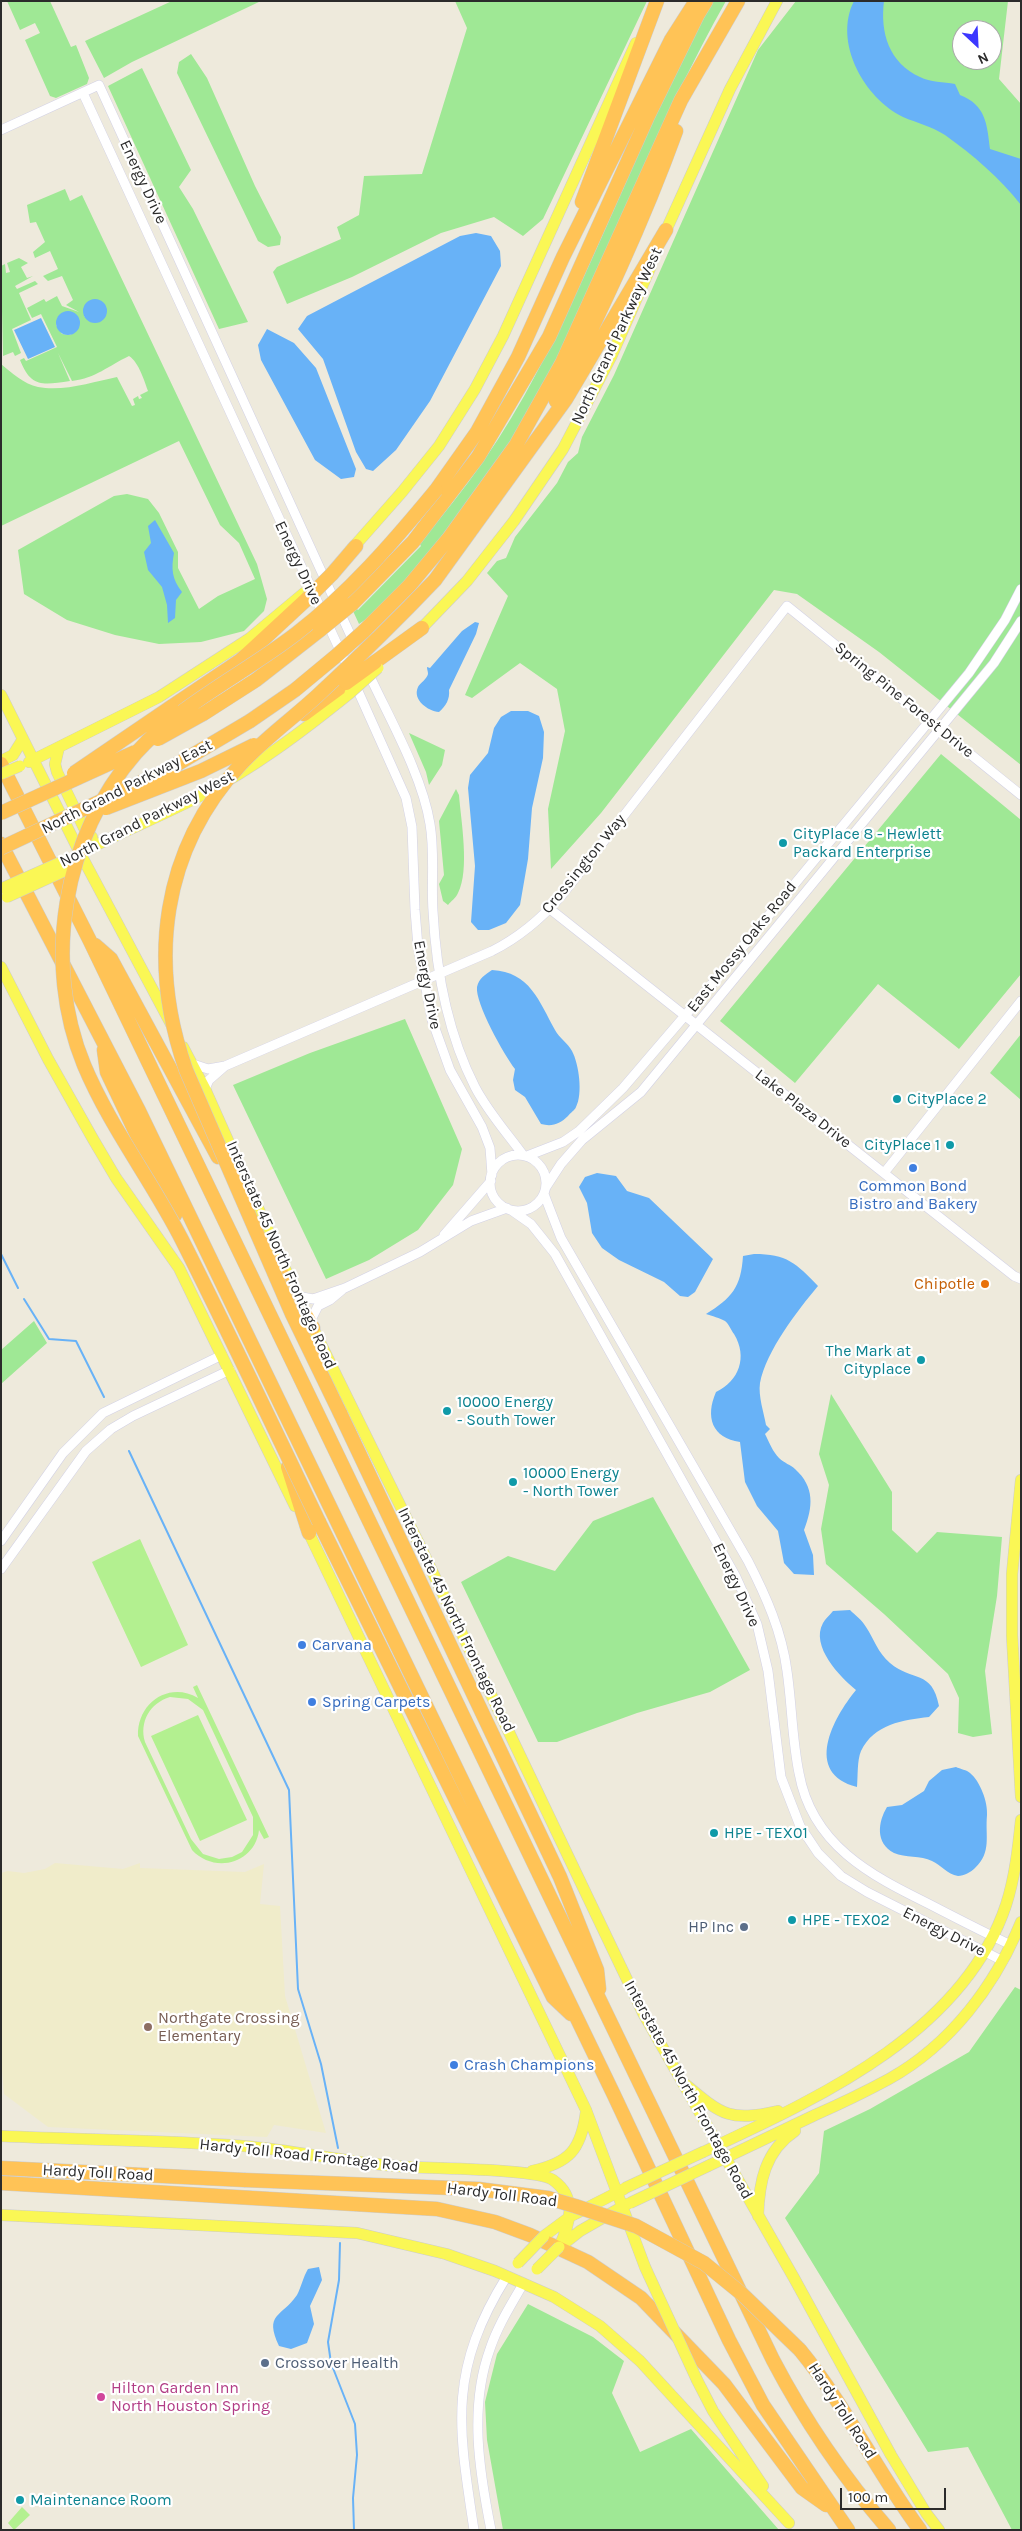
<!DOCTYPE html>
<style>
body{margin:0}
#map{position:relative;width:1022px;height:2531px;overflow:hidden;background:#eeeadc;font-family:Karla,sans-serif}
canvas{display:block}
.frame{position:absolute;inset:0;border:2px solid #2b2b2b;pointer-events:none}
.north{position:absolute;left:952px;top:20px;width:50px;height:50px;box-sizing:border-box;background:#fff;border:1px solid #aaa;border-radius:50%;rotate:155deg;font-size:14px;font-weight:700;line-height:20px;text-align:center;color:#2b2b2b}
.north::after{content:'';display:block;margin:auto;width:18px;height:22px;background:#3d38ff;clip-path:polygon(50% 0,100% 100%,50% 72%,0 100%)}
.scale{position:absolute;left:840px;top:2488px;width:106px;height:22px;box-sizing:border-box;border:2px solid #2b2b2b;border-top:0;padding-left:6px;font-size:15px;line-height:18px;white-space:nowrap;color:#2b2b2b;-webkit-text-stroke:4px #fff;paint-order:stroke}
</style>
<div id="map">
<canvas width="1022" height="2531"></canvas>
<div class="frame"></div>
<div class="north">N</div>
<div class="scale">100 m</div>
</div>
<script>
const g = document.querySelector('canvas').getContext('2d');
g.lineJoin = 'round';
function fillPath(path, color) {
  g.fillStyle = color;
  g.fill(path, 'evenodd');
}
function trace(path, color, width, dash) {
  g.strokeStyle = color;
  g.lineWidth = width;
  g.lineCap = dash ? 'butt' : 'round';
  g.setLineDash(dash || []);
  g.stroke(path);
}
function drawText(font, color, halo, rows, align = 'center') {
  g.font = font + ' Karla,sans-serif';
  g.lineWidth = 4.5;
  g.setLineDash([]);
  g.textBaseline = 'middle';
  g.strokeStyle = halo;
  g.fillStyle = color;
  for (const [text, x, y, turn = 0] of rows) {
    g.save();
    g.translate(x, y);
    g.rotate((+turn || 0) * Math.PI / 180);
    g.textAlign = isNaN(turn) ? turn : align;
    if (halo) g.strokeText(text, 0, 0);
    g.fillText(text, 0, 0);
    g.restore();
  }
}
const education = new Path2D(`
 M55,1863L123,1869L140,1863V1868L245,1872L264,1864L260,1904L280,1906L285,1996L326,2133L274,2125L267,2137L48,2127L4,2094L1,2059V1873L8,1871L24,1873L45,1869Z`);
const green = new Path2D(`
 M7,1H50L71,47L76,45L89,78L87,84L56,98L50,96L25,40L40,33L35,23L20,30Z
 M172,1H261L132,62L104,78L85,41Z
 M455,1H647L543,219L523,236L494,217L441,233L352,277L287,304L273,272L277,267L341,239L337,227L359,215L364,176L422,174L467,28Z
 M711,1H726C659,119 613,249 553,370C525,425 489,473 453,521C429,554 393,603 359,624L353,611L356,608L358,610L421,546L419,543C465,491 505,434 537,372C601,251 647,122 711,1Z
 M796,1H1008L999,79L1021,104V765L879,652L797,594L774,590L601,813L551,869L548,809L565,731L557,689L520,663L472,698L465,695L508,596L487,573L497,561L506,558L515,537L557,483L568,462L578,453L582,437L614,375L758,50ZM962,30H992V60H962Z
 M191,54L207,78L255,186L281,237L280,245L268,247L258,241L177,73L179,62Z
 M142,68L191,170L179,187L193,209L248,322L219,329L108,86Z
 M65,189L70,201L82,195L257,564L267,599L264,611L244,631L201,642L159,644L115,635L67,620L24,594L18,550L114,496L127,494L148,499L159,513L178,552V568L199,609L218,596L255,579L239,543L220,525L179,441L1,526V364C12,373 24,384 38,387C63,392 93,382 117,377L132,406L135,405L133,399L138,396L139,399L142,398L140,395L148,391C145,383 139,362 129,356C108,366 96,378 72,381L58,353L70,381C43,385 31,388 20,360L24,358L26,361L57,347L41,314L32,318L27,308L44,299L46,302L57,296L62,306L79,312L66,305L73,300L62,276L48,281L43,276L58,269L50,251L35,258L33,252L45,242L36,222L30,223L27,205ZM91,300H99L106,312C102,323 91,325 84,316ZM64,312L76,331L70,335L62,334L56,325L58,317Z
 M19,258L28,263L21,267L27,278L33,276L15,286L17,289L35,281L38,284L19,293L31,320L12,329L21,353L15,356L13,352L3,356L1,266L5,264L6,273L10,272L7,263Z
 M409,733L445,750L442,765L429,785L426,772Z
 M941,754L1021,820V974L959,1049L878,984L795,1083L720,1021Z
 M456,789L459,795C461,821 470,870 458,893C456,898 451,901 448,905L443,901L439,884L444,875L439,821Z
 M405,1019L462,1149L453,1185L418,1230L369,1260L326,1279L233,1085L310,1053Z
 M1021,1034V1100L990,1073Z
 M34,1321L47,1343L1,1384V1350Z
 M831,1394L892,1492V1530L917,1553L937,1532L1002,1537L997,1596L985,1671L992,1734L973,1737L958,1733L959,1698L948,1674L884,1614L826,1564L821,1529L829,1485L819,1454Z
 M653,1497L750,1670L710,1692L637,1713L557,1742H538L461,1582L508,1556L555,1571L593,1521Z
 M1015,1987L1021,1990V2530H1012L968,2447L928,2452L785,2218L819,2173L824,2131L870,2109L969,2052Z
 M528,2304L593,2337L624,2361L612,2393L640,2452L691,2429L779,2530H503L487,2440L485,2402L497,2354Z`);
const pitch = new Path2D(`
 M140,1539L188,1645L141,1667L92,1562Z
 M197,1685L269,1837L264,1839L259,1830C255,1864 214,1874 192,1850L138,1736C137,1703 169,1681 198,1698L193,1687ZM170,1697L188,1699L203,1710L253,1817V1835L242,1852L232,1857L219,1859L203,1854L191,1839L145,1742C139,1722 150,1703 170,1697Z
 M198,1715L247,1820L200,1841L151,1736Z
 M22,2507L30,2515L14,2530L8,2523Z`);
const water = new Path2D(`
 M854,1H884C880,33 889,63 920,77C930,82 944,82 955,84L960,95C986,105 987,124 990,149L1021,159V205C1000,178 973,155 945,135C931,126 917,123 903,117C864,98 833,42 854,1Z
 M476,233L491,236L500,251L501,266L430,401L396,450L373,471L366,469L356,452L323,359L298,329L307,316L460,236Z
 M83 311a12 12 0 1 1 24 0a12 12 0 1 1-24 0Z
 M56 323a12 12 0 1 1 24 0a12 12 0 1 1-24 0Z
 M41,318L55,347L28,359L14,330Z
 M267,329L294,343L316,368L356,469L354,477L341,479L315,460L261,360L258,345Z
 M155,520L174,553C171,569 172,579 182,592L176,600L175,618L168,623L167,605L162,587L148,570L144,552L151,543L148,526Z
 M475,622L479,623L476,634L449,690C450,699 446,706 439,712C428,711 412,700 418,687C420,683 427,679 428,674C428,671 427,670 427,667L430,668L462,631Z
 M511,711H528L539,716L544,732L543,758L532,808L528,859L520,905L506,923L489,930H478L471,922L475,866L468,788L470,775L488,753L494,728L501,717Z
 M492,970C530,972 539,1001 555,1030C559,1038 568,1043 572,1051C579,1064 583,1094 576,1107C575,1110 570,1113 568,1116C560,1124 552,1127 541,1124L525,1097L515,1090L513,1080L515,1069C504,1055 475,1003 477,987C479,978 485,975 492,970Z
 M597,1173L616,1176L627,1191L649,1198L713,1259L695,1292L688,1297L680,1296L664,1282L619,1260L602,1248L592,1233L587,1203L579,1187L585,1177Z
 M754,1254C787,1254 796,1263 818,1286C798,1310 766,1351 760,1383C758,1396 764,1413 766,1425L770,1429L765,1434C769,1442 773,1452 779,1458C784,1463 791,1465 795,1469C815,1487 813,1507 804,1530L813,1555L814,1575L794,1574L784,1563L778,1531L757,1506L745,1482L740,1442C712,1438 705,1417 716,1392C739,1381 748,1357 734,1334C731,1330 729,1324 725,1321C720,1318 712,1316 706,1314C732,1298 741,1287 743,1256Z
 M850,1610C855,1615 862,1620 866,1627C874,1639 878,1653 890,1663C912,1682 932,1669 939,1706L929,1717C903,1720 874,1724 861,1751C857,1760 858,1776 857,1787C803,1773 833,1718 856,1690C840,1677 810,1646 823,1623C825,1619 830,1615 833,1611Z
 M956,1767C960,1769 967,1770 970,1773C980,1781 988,1802 987,1815C985,1836 992,1852 975,1868C971,1872 964,1876 958,1876C947,1874 941,1865 932,1861C921,1855 905,1858 894,1853C875,1843 878,1822 887,1807L902,1805L924,1791L929,1781L942,1770Z
 M319,2267L322,2280L310,2306L314,2324L307,2343L291,2349L279,2346C264,2313 281,2318 297,2295C301,2288 303,2277 308,2269Z`);
const stream = new Path2D(`
 M1,1254L18,1288
 M24,1299L49,1339L76,1341L104,1397
 M129,1451L289,1790L298,1989L321,2064L338,2148
 M340,2243L339,2280L328,2342L331,2363L355,2424L357,2455L353,2498L354,2530`);
const minor = new Path2D(`
 M83,93L349,670
 M1,130L99,85L355,645
 M367,670C388,716 422,774 430,824C435,853 431,882 433,911C436,970 448,1034 475,1087C488,1112 507,1133 523,1155
 M354,682L406,798L412,827L415,910L418,947L432,1020L450,1070L482,1127L490,1148L492,1175
 M550,909L1014,1276L1021,1279
 M193,1064L208,1069L225,1066
 M205,1089L209,1080L225,1066L492,951C520,937 542,918 562,895L787,606L1021,795
 M490 1183a28 28 0 1 1 56 0a28 28 0 1 1-56 0Z
 M527,1156L563,1142L579,1131L623,1088L712,984L969,673L1005,620L1021,589
 M884,1173L1021,1001
 M546,1187L561,1164L582,1140L641,1092L994,663L1021,621
 M544,1194L561,1238L748,1561C766,1596 782,1632 787,1671C792,1705 792,1739 799,1773C812,1845 870,1875 929,1904C956,1918 983,1932 1011,1945
 M511,1210L531,1224L555,1254L736,1577L757,1624L768,1671L781,1777L800,1826L818,1853L841,1876L867,1892L1003,1961
 M444,1235L491,1181
 M297,1296L313,1299L345,1288L420,1252L471,1221L507,1208
 M310,1322L318,1306L330,1300L342,1290
 M1,1541L63,1453L103,1413L222,1355
 M1,1569L86,1451L111,1429L133,1416L230,1370
 M474,2530C458,2425 448,2371 507,2276
 M491,2530C479,2470 469,2407 490,2349C498,2325 511,2305 523,2284`);
const major = new Path2D(`
 M663,237L730,89L777,1
 M350,551L402,492L439,446L475,389L503,336L636,43
 M417,633L467,581L514,521L563,449L611,357L651,266
 M1,695L80,853L171,1024
 M59,747L55,764L57,772L86,832L92,837
 M1,761L13,755L23,739
 M29,762L159,697L250,638L304,593
 M76,855C117,834 159,817 200,796C254,768 303,731 350,693
 M1,967L48,1059L93,1139L116,1178L179,1268L295,1506
 M183,1047L205,1089L287,1273
 M310,1322L422,1550L643,2013L794,2278L891,2455L926,2513L939,2530
 M1021,1480L1012,1574V1635L1021,1797
 M305,1525L586,2110L645,2267
 M685,2084C722,2115 729,2122 778,2111
 M1,2136C82,2140 163,2140 243,2146C294,2150 345,2162 396,2166C424,2169 537,2168 553,2180C578,2198 570,2224 559,2247
 M703,2152C816,2099 963,2034 1006,1905C1015,1877 1018,1849 1021,1820
 M708,2166C744,2149 779,2132 815,2115C840,2104 865,2092 889,2079C950,2045 995,1986 1021,1922
 M532,2171C569,2163 581,2150 586,2112
 M1,2215L357,2233L446,2254L495,2271L554,2297L600,2326L640,2361L789,2523
 M758,2216C759,2182 765,2151 795,2131
 M544,2236L571,2216L624,2189
 M561,2246L580,2231L627,2204
 M697,2380L713,2411L763,2486`);
const highway = new Path2D(`
 M582,202L657,1
 M556,401C600,313 642,225 676,131
 M436,490L477,432L518,357L563,257L671,40L694,4
 M332,574L356,546
 M435,580L566,399L666,230
 M352,604L413,542L478,457L549,337L648,116L698,14L706,1
 M364,631L409,586L449,538L516,445L562,363L681,100L738,1
 M375,662L422,628
 M171,707L241,660L308,598
 M203,714L256,680L320,630
 M304,714L346,683
 M250,721L295,690L336,656
 M1,764L90,941L773,2360C805,2421 844,2478 889,2530
 M1,844L139,1111L613,2093L729,2340L763,2405L848,2530
 M95,945L111,959L218,1157
 M104,1050L107,1072L175,1215
 M275,1262L313,1328
 M340,1413L560,1877L597,1970L599,1989
 M288,1467L309,1533
 M319,1522L553,1997L571,2014
 M1,2168L244,2180
 M1,2183L437,2209L495,2222L530,2235L588,2262L641,2298L724,2384L802,2488L826,2505
 M800,2350C846,2406 877,2472 920,2530`);
const majorBridge = new Path2D(`
 M350,693L378,668
 M1,774L20,766
 M3,888L66,860
 M7,897L64,871L71,870
 M625,2188L703,2152
 M630,2203L708,2166
 M518,2263L544,2236
 M645,2267L697,2380
 M537,2269L559,2247`);
const highwayBridge = new Path2D(`
 M308,598L332,574
 M320,630L352,604
 M336,656L364,631
 M346,683L375,662
 M158,739L203,714
 M74,773L171,707
 M106,808L201,771L254,745
 M1,813L135,752
 M1,848L169,769L250,721
 M340,1413L292,1314L186,1070C148,962 161,850 241,764C264,739 292,719 317,696C358,658 397,620 435,580
 M319,1522C274,1428 229,1333 182,1240C152,1181 110,1127 84,1065C42,963 63,836 136,753C181,703 244,674 297,633C349,593 394,541 436,490
 M244,2180L478,2189L548,2198L575,2206L636,2226L704,2263L742,2294L800,2350`);
const markers = [
 [783,843,5,"#0f9aa8"],
 [897,1099,5,"#0f9aa8"],
 [950,1145,5,"#0f9aa8"],
 [913,1168,5,"#3f7fe0"],
 [985,1284,5,"#e8710a"],
 [921,1360,5,"#0f9aa8"],
 [447,1411,5,"#0f9aa8"],
 [513,1482,5,"#0f9aa8"],
 [302,1645,5,"#3f7fe0"],
 [312,1702,5,"#3f7fe0"],
 [714,1833,5,"#0f9aa8"],
 [792,1920,5,"#0f9aa8"],
 [744,1927,5,"#5c6f8a"],
 [148,2027,5,"#8d6e63"],
 [454,2065,5,"#3f7fe0"],
 [265,2363,5,"#5c6f8a"],
 [101,2397,5,"#d1479c"],
 [20,2500,5,"#0f9aa8"]
];
const streetNames = [
 ["Energy Drive",143,182,65],
 ["North Grand Parkway West",617,336,-65],
 ["Energy Drive",298,563,65],
 ["Spring Pine Forest Drive",904,700,39],
 ["North Grand Parkway East",127,787,-27],
 ["North Grand Parkway West",147,819,-27],
 ["Crossington Way",584,864,-51],
 ["East Mossy Oaks Road",742,947,-51],
 ["Energy Drive",427,985,79],
 ["Lake Plaza Drive",803,1109,38],
 ["Interstate 45 North Frontage Road",281,1255,66],
 ["Energy Drive",736,1585,65],
 ["Interstate 45 North Frontage Road",456,1620,64],
 ["Energy Drive",944,1932,27],
 ["Interstate 45 North Frontage Road",688,2090,61],
 ["Hardy Toll Road Frontage Road",309,2156,6],
 ["Hardy Toll Road",98,2173,3],
 ["Hardy Toll Road",502,2195,7],
 ["Hardy Toll Road",842,2411,57]
];
const cultureNames = [
 ["CityPlace 8 - Hewlett",793,834],
 ["Packard Enterprise",793,852],
 ["CityPlace 2",907,1099],
 ["CityPlace 1",940,1145,"right"],
 ["The Mark at",911,1351,"right"],
 ["Cityplace",911,1369,"right"],
 ["10000 Energy",457,1402],
 ["- South Tower",457,1420],
 ["10000 Energy",523,1473],
 ["- North Tower",523,1491],
 ["HPE - TEX01",724,1833],
 ["HPE - TEX02",802,1920],
 ["Maintenance Room",30,2500]
];
const shopNames = [
 ["Common Bond",913,1186,"center"],
 ["Bistro and Bakery",913,1204,"center"],
 ["Carvana",312,1645],
 ["Spring Carpets",322,1702],
 ["Crash Champions",464,2065]
];
const foodNames = [
 ["Chipotle",975,1284]
];
const serviceNames = [
 ["HP Inc",734,1927],
 ["Crossover Health",275,2363,"left"]
];
const educationNames = [
 ["Northgate Crossing",158,2018],
 ["Elementary",158,2036]
];
const hotelNames = [
 ["Hilton Garden Inn",111,2388],
 ["North Houston Spring",111,2406]
];
fillPath(education, '#f0ecca');
fillPath(green, '#9fe895');
fillPath(pitch, '#b3f090');
fillPath(water, '#68b2f7');
trace(stream, '#68b2f7', 2);
trace(minor, '#d2d1e5', 10);
trace(major, '#ccc', 12);
trace(highway, '#ccc', 15);
trace(minor, '#fff', 9);
trace(major, '#faf755', 11);
trace(highway, '#ffc356', 14);
trace(majorBridge, '#ccc', 12, []);
trace(highwayBridge, '#ccc', 15, []);
trace(majorBridge, '#faf755', 11);
trace(highwayBridge, '#ffc356', 14);
for (const [x, y, r, color] of markers) {
  const dot = new Path2D();
  dot.arc(x, y, r, 0, 2 * Math.PI);
  g.fillStyle = color;
  g.fill(dot);
  trace(dot, '#fff', 2);
}
drawText('16px', '#2b2b2b', '#fff', streetNames);
drawText('16px', '#0d838f', '#fff', cultureNames, 'left');
drawText('16px', '#366cbe', '#fff', shopNames, 'left');
drawText('16px', '#c56008', '#fff', foodNames, 'right');
drawText('16px', '#4e5e75', '#fff', serviceNames, 'right');
drawText('16px', '#785e54', '#fff', educationNames, 'left');
drawText('16px', '#b23c85', '#fff', hotelNames, 'left');
</script>
